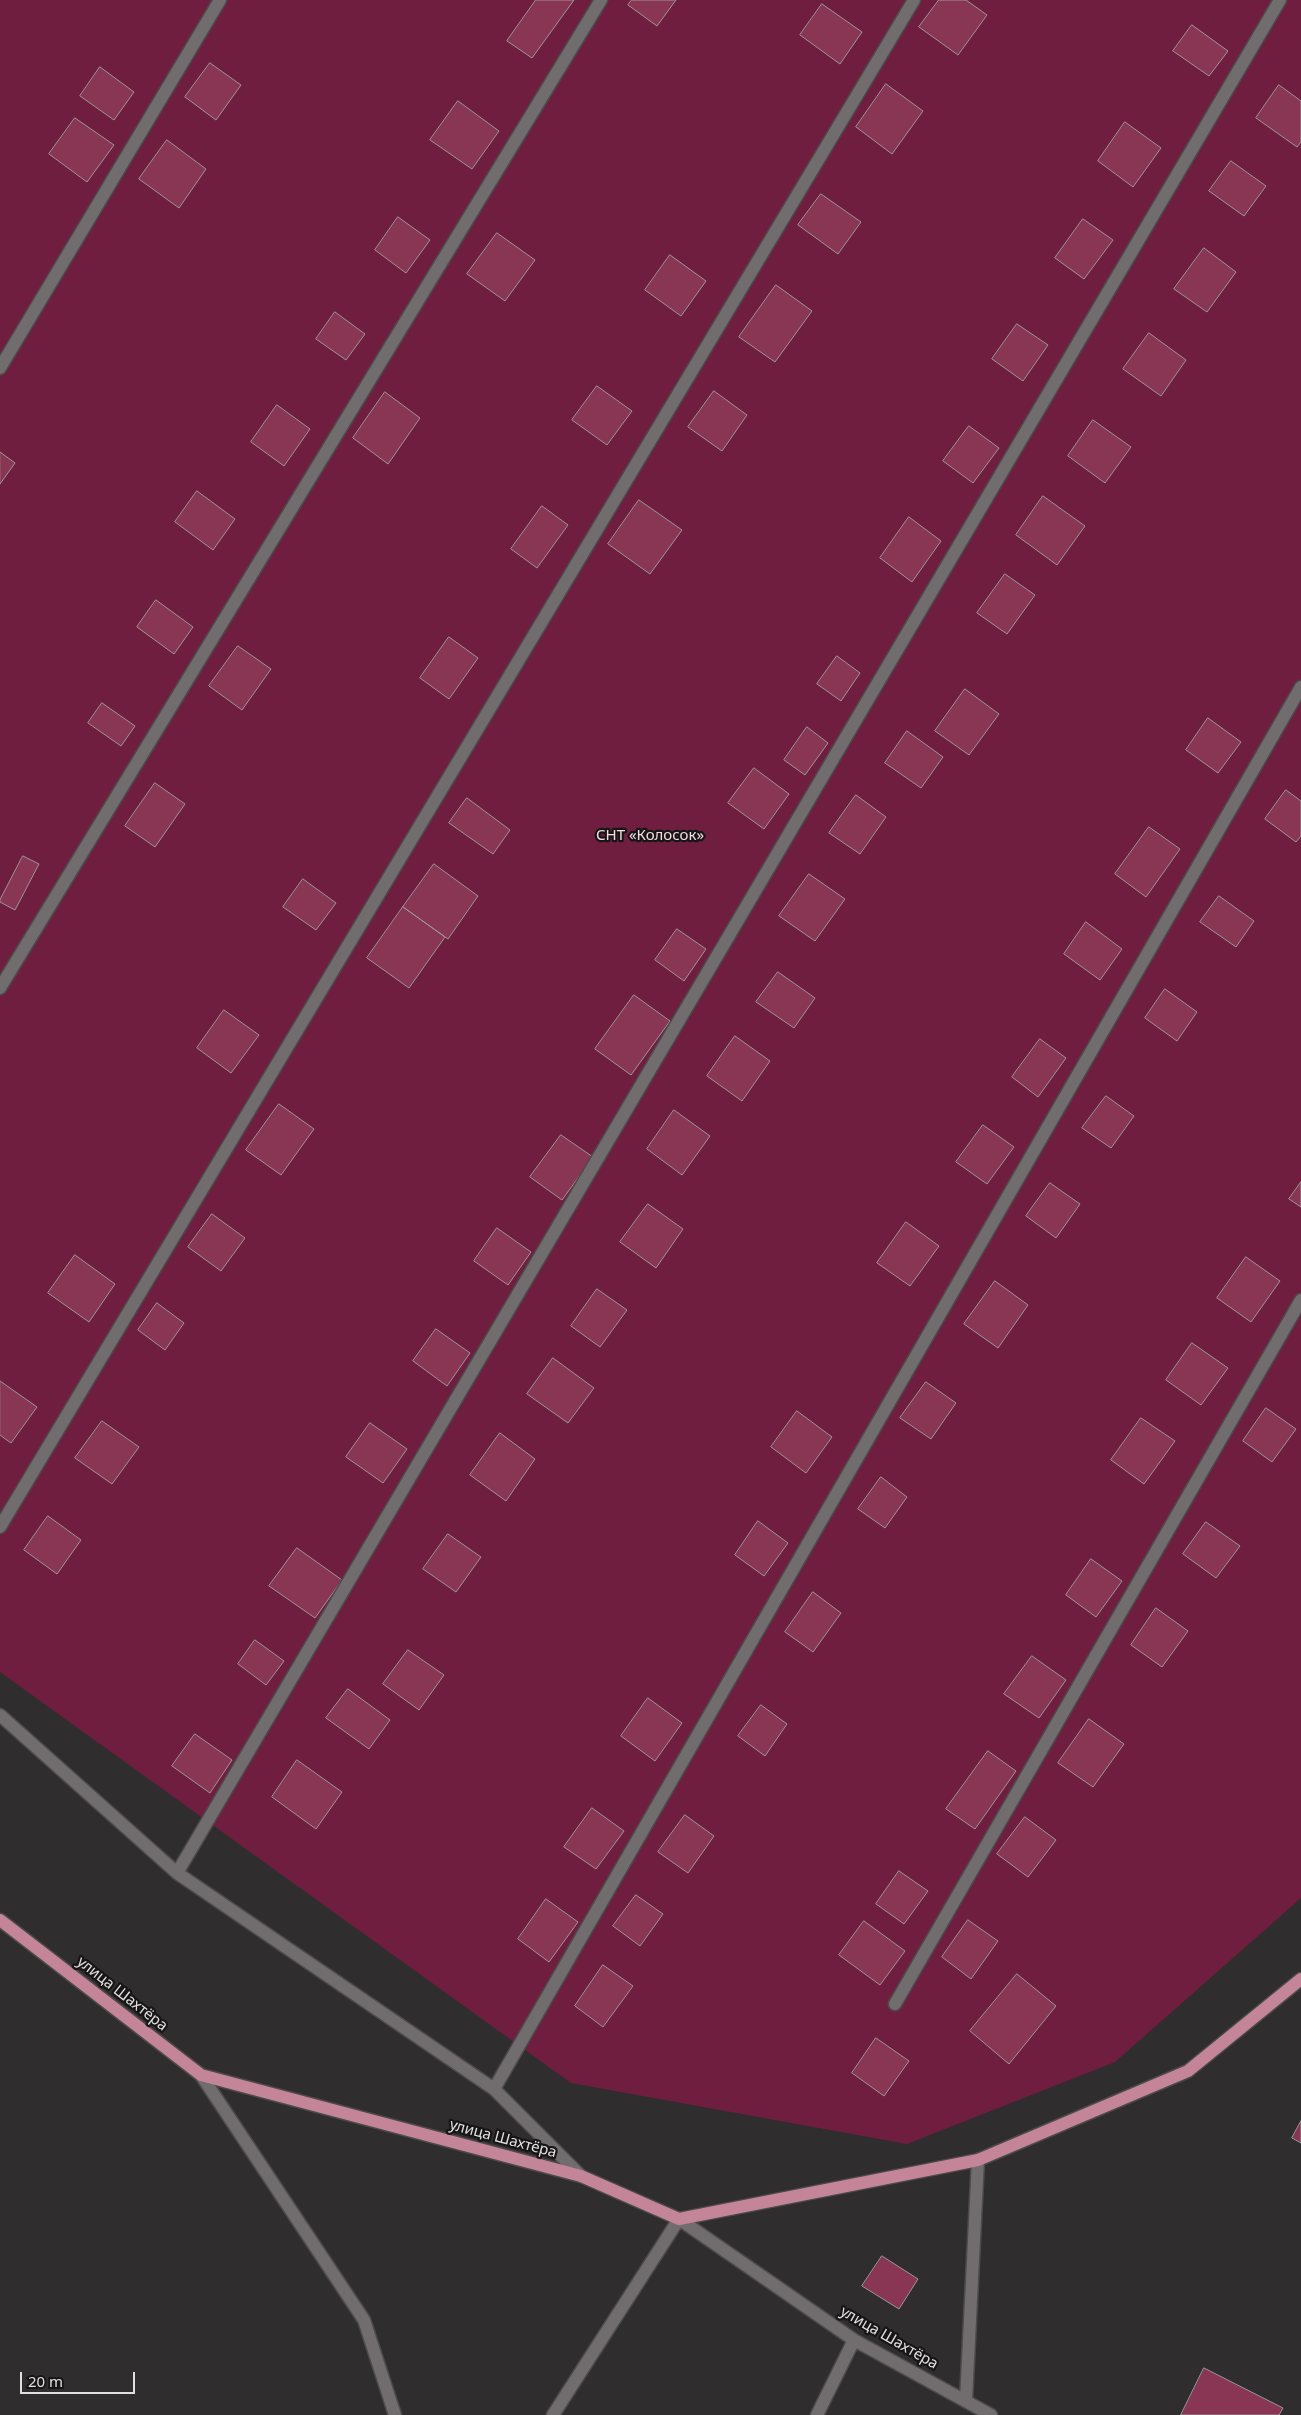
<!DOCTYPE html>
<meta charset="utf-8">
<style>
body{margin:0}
#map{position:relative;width:1301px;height:2415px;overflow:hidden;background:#302d2e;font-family:"Noto Sans",sans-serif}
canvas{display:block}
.scale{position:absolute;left:20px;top:2372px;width:115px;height:22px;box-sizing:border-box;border:2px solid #e2dfe0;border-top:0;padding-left:6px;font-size:15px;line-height:18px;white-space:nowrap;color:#e2dfe0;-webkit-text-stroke:4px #171616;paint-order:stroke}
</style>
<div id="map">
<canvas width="1301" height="2415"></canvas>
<div class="scale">20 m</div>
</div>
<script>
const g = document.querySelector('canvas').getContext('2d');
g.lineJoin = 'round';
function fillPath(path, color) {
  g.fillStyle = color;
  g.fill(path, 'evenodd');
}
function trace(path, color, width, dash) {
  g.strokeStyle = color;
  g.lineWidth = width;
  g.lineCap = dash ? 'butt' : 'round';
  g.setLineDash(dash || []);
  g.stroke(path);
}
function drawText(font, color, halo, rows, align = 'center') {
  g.font = font + ' "Noto Sans",sans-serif';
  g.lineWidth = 4.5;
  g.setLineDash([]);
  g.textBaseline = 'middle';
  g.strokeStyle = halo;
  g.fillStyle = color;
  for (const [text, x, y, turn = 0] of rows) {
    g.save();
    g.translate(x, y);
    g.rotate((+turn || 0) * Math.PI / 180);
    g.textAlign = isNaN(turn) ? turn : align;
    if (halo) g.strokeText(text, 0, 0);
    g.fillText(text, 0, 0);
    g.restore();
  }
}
const green = new Path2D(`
 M0,0H1301V1898L1115,2062L907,2144L571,2083L0,1672Z`);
const building = new Path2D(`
 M536,0H574L532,58L507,41Z
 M632,0H676L657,26L628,5Z
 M939,0H966L987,15L958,55L919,27Z
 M822,4L862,32L840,64L800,35Z
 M1192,25L1228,51L1209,76L1173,51Z
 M210,63L241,85L216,120L185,97Z
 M100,67L134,92L114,120L80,96Z
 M886,84L923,111L892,154L856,127Z
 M1279,85L1301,101V142L1297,147L1256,118Z
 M458,101L499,131L472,169L430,140Z
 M75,118L114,145L87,182L49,154Z
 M1125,122L1161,148L1133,187L1098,161Z
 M167,140L206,169L179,208L139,179Z
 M1231,161L1266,186L1244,216L1209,191Z
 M821,194L861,222L838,254L798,225Z
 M398,217L430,240L406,273L375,250Z
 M1083,219L1113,240L1084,279L1055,258Z
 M497,233L535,260L505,301L467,274Z
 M1204,248L1236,272L1207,312L1174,289Z
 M670,255L706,281L681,316L645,290Z
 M776,285L812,311L775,362L739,337Z
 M335,312L365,334L346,360L316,339Z
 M1017,324L1048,345L1023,381L992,359Z
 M1149,333L1186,360L1161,396L1123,369Z
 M597,386L632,411L607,445L572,420Z
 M714,391L747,415L722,451L688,427Z
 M385,392L420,418L388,464L353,438Z
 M277,405L310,429L284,466L251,442Z
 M1093,420L1131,447L1105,483L1068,456Z
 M969,426L999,448L973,483L943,461Z
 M0,452L15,463L0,484Z
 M197,491L235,519L213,550L175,522Z
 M1043,496L1085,526L1057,565L1016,535Z
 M639,500L682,530L650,574L608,544Z
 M542,506L568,525L537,568L511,549Z
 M909,517L941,541L912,582L880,558Z
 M1005,574L1035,595L1007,634L977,613Z
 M156,600L193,627L174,654L137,627Z
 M449,637L478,658L449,699L420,678Z
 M238,646L271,669L242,710L209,686Z
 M837,656L860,673L841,701L817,684Z
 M965,689L999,714L969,755L935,731Z
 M102,703L135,726L121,746L88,723Z
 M1208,718L1241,742L1218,773L1186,750Z
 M807,727L828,743L805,775L784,760Z
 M907,731L943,757L921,788L885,763Z
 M754,768L789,794L764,829L728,803Z
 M155,783L185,804L155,847L125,826Z
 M1286,790L1301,801V836L1296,842L1265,819Z
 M856,795L886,817L860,854L829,833Z
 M467,798L510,830L493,854L449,823Z
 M1149,827L1180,849L1146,897L1115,874Z
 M23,856L39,864L15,910L0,902V900Z
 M434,864L478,896L448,939L403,907Z
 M809,874L845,899L815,941L779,916Z
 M303,879L336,903L316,930L283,907Z
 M1219,896L1254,921L1236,947L1200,922Z
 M403,907L445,937L409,988L367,958Z
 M1086,922L1122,949L1100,980L1064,954Z
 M677,929L706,949L684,981L655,960Z
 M778,972L815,998L794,1028L756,1002Z
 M1165,989L1197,1012L1177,1041L1145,1018Z
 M634,995L670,1021L631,1075L595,1049Z
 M224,1010L259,1035L231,1073L197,1048Z
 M735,1036L770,1061L742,1101L707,1076Z
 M1040,1039L1066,1058L1038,1097L1012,1077Z
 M1106,1096L1134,1116L1111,1148L1082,1128Z
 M279,1104L314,1129L281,1175L246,1150Z
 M674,1110L710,1136L682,1175L647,1149Z
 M983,1125L1014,1147L987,1184L956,1162Z
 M561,1135L593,1157L562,1200L530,1177Z
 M1301,1182V1207L1289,1199Z
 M1050,1183L1080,1204L1056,1238L1026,1216Z
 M648,1204L683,1229L656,1268L620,1242Z
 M212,1214L245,1238L221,1271L188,1247Z
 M906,1222L939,1246L910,1286L877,1263Z
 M497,1228L531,1252L508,1285L474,1261Z
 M75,1255L115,1284L89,1322L48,1293Z
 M1246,1257L1280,1281L1251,1322L1217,1298Z
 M995,1281L1028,1305L998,1348L964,1324Z
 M597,1289L627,1310L600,1347L571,1326Z
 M157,1303L184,1323L165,1350L138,1330Z
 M436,1329L470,1353L447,1386L413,1361Z
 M1192,1343L1228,1368L1201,1405L1166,1380Z
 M553,1358L594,1388L568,1423L527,1394Z
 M0,1381L37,1407L11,1443L0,1435Z
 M926,1382L956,1403L931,1439L900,1418Z
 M1266,1408L1296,1429L1272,1462L1243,1441Z
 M797,1411L832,1437L806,1473L771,1447Z
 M1141,1418L1175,1441L1144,1484L1111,1460Z
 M102,1421L139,1447L112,1484L75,1458Z
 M370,1423L407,1449L383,1483L346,1457Z
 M500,1433L535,1459L506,1501L470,1475Z
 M881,1477L907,1497L885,1528L858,1509Z
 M48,1516L81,1540L57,1574L24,1550Z
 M758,1521L788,1543L764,1576L735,1555Z
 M1206,1522L1240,1546L1216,1578L1183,1554Z
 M448,1534L481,1557L456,1592L423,1569Z
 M297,1548L342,1580L315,1618L269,1586Z
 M1091,1559L1122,1581L1096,1617L1066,1595Z
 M813,1592L841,1613L813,1652L785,1632Z
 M1156,1608L1188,1631L1162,1667L1131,1645Z
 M255,1640L284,1661L266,1685L238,1664Z
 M408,1650L444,1675L419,1710L383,1684Z
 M1032,1656L1066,1680L1039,1718L1004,1694Z
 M348,1689L390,1720L369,1749L326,1718Z
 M648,1698L682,1723L655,1761L621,1736Z
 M761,1705L787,1724L765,1756L738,1736Z
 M1089,1719L1124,1744L1093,1787L1058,1763Z
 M195,1734L232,1760L210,1793L172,1766Z
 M988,1751L1016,1771L975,1829L946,1809Z
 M297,1760L342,1792L316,1829L272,1797Z
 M592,1808L624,1831L596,1869L564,1847Z
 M685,1815L714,1836L688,1873L658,1852Z
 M1025,1817L1056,1840L1028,1877L997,1854Z
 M899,1871L928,1891L904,1924L876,1904Z
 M636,1895L663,1914L640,1946L613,1926Z
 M546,1899L578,1922L549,1962L518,1939Z
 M968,1920L998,1941L971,1979L942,1957Z
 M864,1921L905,1951L880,1985L839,1955Z
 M603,1965L633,1986L603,2027L575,2006Z
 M1017,1974L1056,2006L1009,2064L970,2031Z
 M876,2038L909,2061L884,2096L852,2073Z
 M1301,2121V2143L1292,2138Z
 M882,2256L918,2279L899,2309L862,2286Z
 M1204,2368L1283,2408L1279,2415H1181Z`);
const minor = new Path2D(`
 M0,368L220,0
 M0,988L601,0
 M0,1527L914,0
 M0,1715L177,1873L494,2089L581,2176
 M177,1873L1280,0
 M895,2004L1301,1300
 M201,2075L364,2320L395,2415
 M494,2089L1301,687
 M966,2400L978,2160
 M553,2415L679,2219L854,2340L991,2415
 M817,2415L854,2340`);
const major = new Path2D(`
 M0,1920L201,2075L581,2176L679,2219L978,2160L1188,2071L1301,1979`);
const parkNames = [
 ["СНТ «Колосок»",650,836]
];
const streetNames = [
 ["улица Шахтёра",122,1994,38],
 ["улица Шахтёра",503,2139,15],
 ["улица Шахтёра",889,2338,30]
];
fillPath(green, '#6f1e3f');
fillPath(building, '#893554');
trace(building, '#9b9798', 1);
trace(minor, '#4d4a4b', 15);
trace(major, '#4d4a4b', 15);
trace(minor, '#716d6e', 12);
trace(major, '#c48599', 12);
drawText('15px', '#f5dbe2', '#171616', parkNames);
drawText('15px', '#e2dfe0', '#171616', streetNames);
</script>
